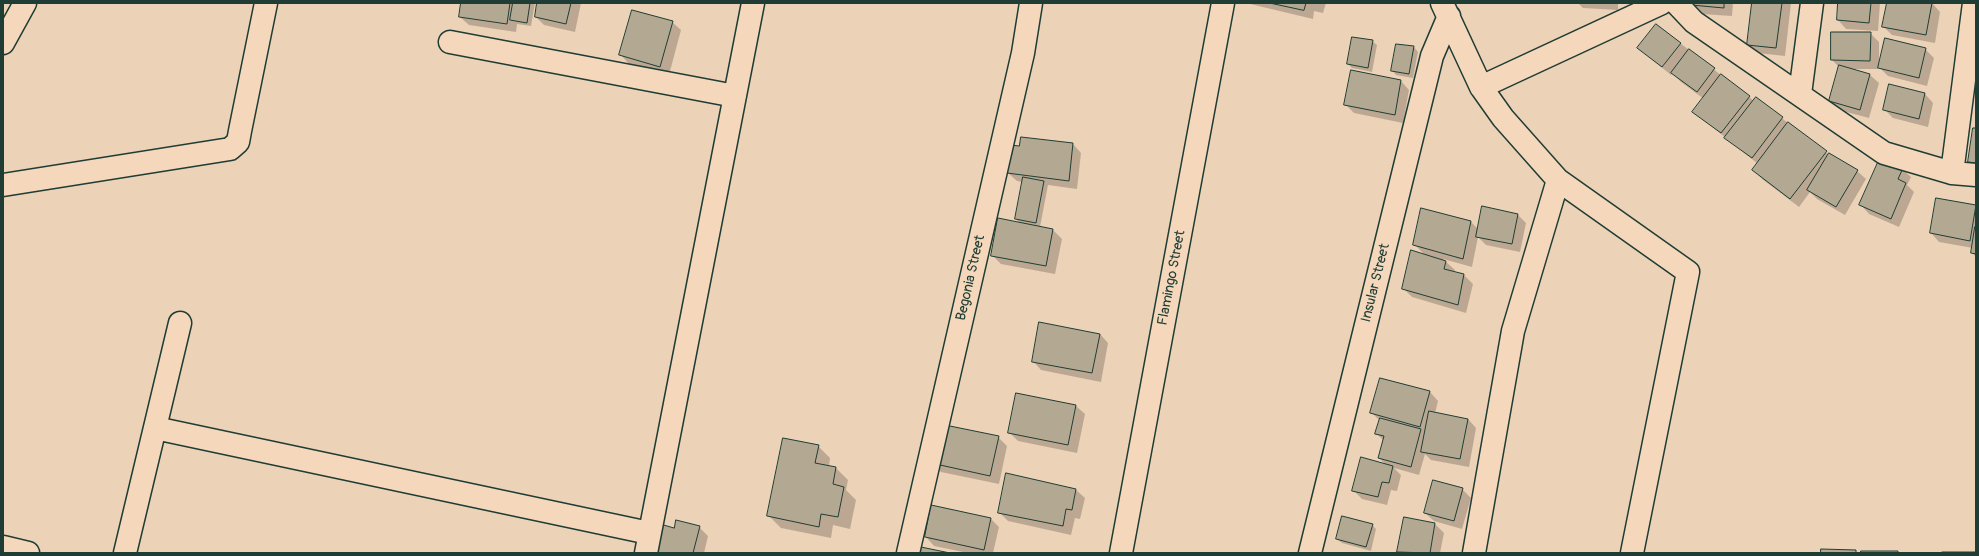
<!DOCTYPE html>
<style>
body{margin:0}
#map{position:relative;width:1979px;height:556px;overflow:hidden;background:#ecd2b7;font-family:Pangolin,sans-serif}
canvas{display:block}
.frame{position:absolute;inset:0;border:4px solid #1f3d34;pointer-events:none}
</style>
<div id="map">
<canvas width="1979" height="556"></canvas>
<div class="frame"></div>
</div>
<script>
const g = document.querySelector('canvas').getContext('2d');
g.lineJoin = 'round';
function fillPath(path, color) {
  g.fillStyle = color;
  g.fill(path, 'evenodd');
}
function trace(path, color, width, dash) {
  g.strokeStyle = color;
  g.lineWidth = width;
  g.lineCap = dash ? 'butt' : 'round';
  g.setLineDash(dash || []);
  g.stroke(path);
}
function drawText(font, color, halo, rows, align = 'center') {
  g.font = font + ' Pangolin,sans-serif';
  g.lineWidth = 3;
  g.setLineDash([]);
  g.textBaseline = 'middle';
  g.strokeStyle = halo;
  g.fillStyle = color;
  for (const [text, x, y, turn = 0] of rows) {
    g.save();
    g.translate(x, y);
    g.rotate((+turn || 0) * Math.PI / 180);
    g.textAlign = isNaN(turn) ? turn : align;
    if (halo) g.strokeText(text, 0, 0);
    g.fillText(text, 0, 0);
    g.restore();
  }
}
const shadow = new Path2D(`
 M462,3H535L531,26L517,24L516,32L469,25L460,17Z
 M538,3H581L575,32L544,25L536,17Z
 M1246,3H1326L1323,13L1314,11L1313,19Z
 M1578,3H1618V10L1583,8Z
 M1692,3H1733L1732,16L1701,14Z
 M1753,3H1791L1785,56L1757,53L1748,44Z
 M1839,3H1880L1878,31L1846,29L1838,20Z
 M1888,3H1932L1940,12L1935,43L1892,35L1883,26Z
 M672,22L681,30L669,75L629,64L621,55Z
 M1832,33H1870L1879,42V65L1925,49L1934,58L1927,86L1888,76L1879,67L1878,69H1852L1870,75L1879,83L1869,118L1839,110L1830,101L1840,68L1832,60Z
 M1372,41L1377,45L1372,72L1352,68L1348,64Z
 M1680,43L1754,101L1756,98L1829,155L1857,171L1866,179L1845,215L1817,199L1810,192L1799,207L1762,179L1754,170L1758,164L1694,112L1704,99L1681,82L1672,73L1671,75L1638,48Z
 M1414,47L1418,52L1413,78L1396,75L1392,70Z
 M1401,81L1409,90L1403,123L1354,113L1345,104Z
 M1925,94L1933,103L1928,127L1893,118L1884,109Z
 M1073,144L1081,153L1077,189L1048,185L1040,227L1053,230L1062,239L1055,274L1001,264L992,255L1021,224L1016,219L1023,182L1017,181L1008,173L1020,147Z
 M1902,169L1911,177L1907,185L1914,192L1899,227L1869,214L1861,205Z
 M1975,206L1976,257L1972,253L1973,248L1939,242L1931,233Z
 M1517,214L1526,223L1520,252L1486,245L1478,237L1472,267L1443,259L1455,270L1454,273L1464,275L1473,284L1466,313L1412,297L1403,288L1425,255L1414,244L1470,221L1478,229Z
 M1100,334L1108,343L1101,382L1041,370L1033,361Z
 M1430,392L1438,401L1435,413L1468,419L1476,428L1469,467L1431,460L1425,454L1419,475L1394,468L1401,475L1397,491L1391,490L1387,505L1362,499L1354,491L1386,465L1379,458L1384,441L1376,433L1380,421L1372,413Z
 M1076,406L1085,414L1077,453L1018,441L1009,432Z
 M998,437L1007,446L999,484L941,472L933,463Z
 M818,446L830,458L829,466L836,468L848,480L846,490L856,500L850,529L833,525L831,538L781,528L768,515Z
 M1462,489L1471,498L1462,529L1434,521L1425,513Z
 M1076,490L1085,498L1080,519L1075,518L1071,535L1008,521L999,512Z
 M990,518L999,527L993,553H968L934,546L926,537Z
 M1435,524L1444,533L1440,553L1398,552Z
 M1372,525L1376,529L1371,551L1342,543L1337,539Z
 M699,527L708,536L704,553H653Z`);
const building = new Path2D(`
 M461,3H510L507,24L459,17Z
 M513,3H530L527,23L510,20Z
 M537,3H571L566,24L535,17Z
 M1270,3H1306L1304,10Z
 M1691,3H1724V8L1691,5Z
 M1752,3H1782L1776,48L1747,45Z
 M1838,3H1871L1869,23L1837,20Z
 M1887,3H1932L1926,35L1882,27Z
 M632,10L673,21L660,67L619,55Z
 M1656,24L1681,43L1662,67L1637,48Z
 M1831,32H1871L1870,61L1831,60Z
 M1352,37L1373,40L1368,68L1347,64Z
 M1885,38L1926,48L1919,78L1878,68Z
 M1396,44L1414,46L1409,74L1391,71Z
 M1689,49L1715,68L1697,92L1671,73Z
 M1839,65L1870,74L1860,110L1829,101Z
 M1351,70L1401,80L1395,115L1344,105Z
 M1721,74L1750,96L1721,133L1692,112Z
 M1889,84L1925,93L1919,119L1883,110Z
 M1756,97L1783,117L1752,158L1724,138Z
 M1788,122L1827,151L1790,199L1752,170Z
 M1973,128H1976V163L1968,162Z
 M1021,137L1073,143L1069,181L1007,173L1011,145L1019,146Z
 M1829,153L1858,170L1836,207L1807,190Z
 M1880,158L1903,168L1898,179L1906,183L1891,219L1859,205Z
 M1023,177L1044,181L1036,223L1015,219Z
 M1936,198L1976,205L1970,241L1930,233Z
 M1482,206L1518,214L1512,244L1476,237Z
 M1421,208L1471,221L1463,259L1413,245Z
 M998,218L1053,229L1046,266L991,256Z
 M1975,227L1976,228V254L1971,253Z
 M1411,250L1446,261L1444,269L1464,274L1458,305L1402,289Z
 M1039,322L1100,334L1092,373L1032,362Z
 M1380,378L1430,391L1420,427L1370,413Z
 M1016,393L1076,405L1068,445L1008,433Z
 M1429,411L1468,419L1460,459L1421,452Z
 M1380,418L1421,429L1411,467L1378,458L1384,436L1375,434Z
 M940,424L999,436L990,476L931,463Z
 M783,438L819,445L815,463L836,467L833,484L844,487L838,517L821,514L819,527L767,516Z
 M1361,457L1393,466L1389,483L1382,482L1378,497L1352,491Z
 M1006,473L1076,489L1072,510L1066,509L1063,526L998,513Z
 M1433,480L1463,488L1454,521L1424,513Z
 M931,505L991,518L984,550L925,537Z
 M1342,516L1373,524L1366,547L1336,539Z
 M1404,517L1435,523L1430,553L1397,552Z
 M676,520L700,526L693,553H652L660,524L674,528Z
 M916,546L950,553H914Z
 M1821,549L1856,550V553H1821Z
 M1861,551H1898V553H1861Z
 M1942,552H1976V553H1942Z`);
const minor = new Path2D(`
 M1442,3L1481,87L1503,118L1558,180L1688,272L1632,553
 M1676,3L1694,22L1884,153L1952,173L1976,175
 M450,42L735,96
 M3,43L25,3
 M1481,87L1662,3
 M1800,94L1812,3
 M1952,173L1974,3
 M3,185L230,149L238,142L240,131L266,3
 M155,428L649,533
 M3,547L28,553
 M125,553L180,323
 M646,553L753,3
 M908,553L1023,53L1031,3
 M1121,553L1223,3
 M1310,553L1432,56L1449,16
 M1474,553L1513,331L1558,180`);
const streetNames = [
 ["Begonia Street",971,278,-77],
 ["Flamingo Street",1172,278,-79],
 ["Insular Street",1376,283,-76]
];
fillPath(shadow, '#0003');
fillPath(building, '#b3a892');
trace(building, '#1f3d34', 1);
trace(minor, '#1f3d34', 25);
trace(minor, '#f5d8bc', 22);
drawText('14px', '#1f3d34', '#f5d8bc', streetNames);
</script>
